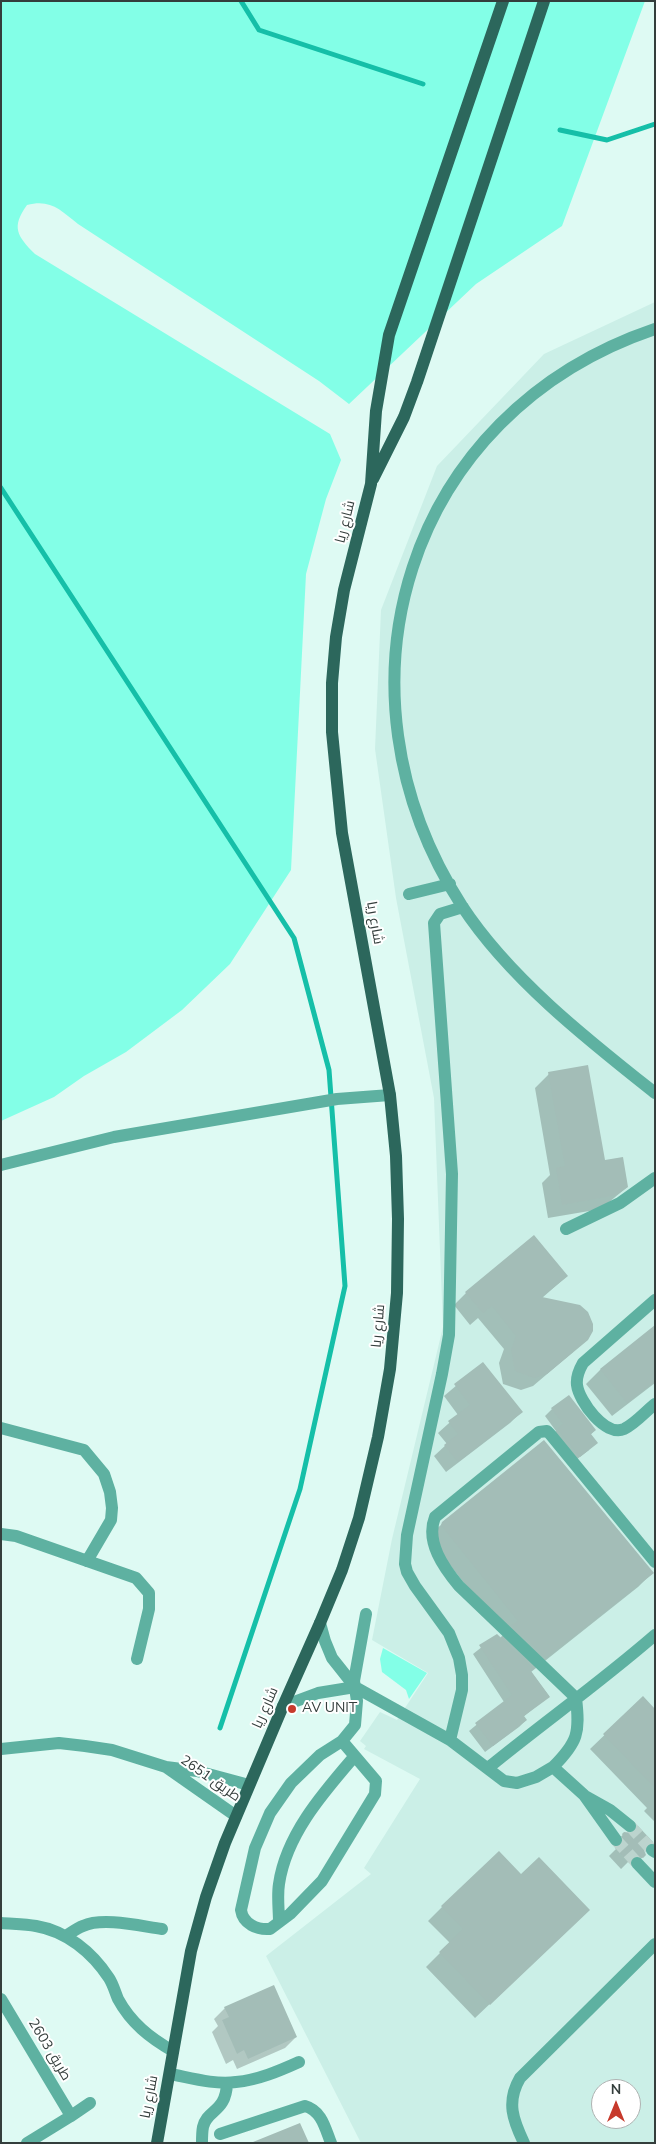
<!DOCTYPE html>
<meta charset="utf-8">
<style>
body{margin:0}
#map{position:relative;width:656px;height:2144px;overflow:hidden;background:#defaf3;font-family:"Nunito Sans",sans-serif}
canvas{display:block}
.frame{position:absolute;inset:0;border:2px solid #343e3c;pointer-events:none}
.north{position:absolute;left:591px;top:2079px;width:50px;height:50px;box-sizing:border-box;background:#fff;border:1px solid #aeb2b1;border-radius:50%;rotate:0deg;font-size:14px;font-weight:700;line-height:20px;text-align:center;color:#343e3c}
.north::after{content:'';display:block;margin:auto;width:18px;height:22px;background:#c73a2c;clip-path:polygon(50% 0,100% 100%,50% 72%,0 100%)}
</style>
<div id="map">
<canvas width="656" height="2144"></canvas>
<div class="frame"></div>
<div class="north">N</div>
</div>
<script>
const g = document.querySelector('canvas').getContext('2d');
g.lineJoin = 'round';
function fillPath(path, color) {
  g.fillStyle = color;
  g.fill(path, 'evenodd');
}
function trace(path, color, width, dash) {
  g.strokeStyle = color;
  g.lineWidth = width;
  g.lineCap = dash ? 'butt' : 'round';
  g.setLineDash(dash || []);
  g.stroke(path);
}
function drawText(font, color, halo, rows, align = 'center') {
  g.font = font + ' "Nunito Sans",Cairo,sans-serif';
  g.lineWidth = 4;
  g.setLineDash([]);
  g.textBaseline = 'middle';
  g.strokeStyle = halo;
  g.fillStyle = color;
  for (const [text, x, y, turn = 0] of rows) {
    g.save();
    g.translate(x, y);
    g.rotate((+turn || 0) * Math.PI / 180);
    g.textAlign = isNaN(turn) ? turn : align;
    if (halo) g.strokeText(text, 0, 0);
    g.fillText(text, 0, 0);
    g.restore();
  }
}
const built = new Path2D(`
 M655,302V2143H361L266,1956L371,1874L364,1868L420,1779L364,1749L366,1746L360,1741L380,1712L397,1720L428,1673L372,1640L392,1539L443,1327L434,1098L396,898L375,749L381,610L437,466L544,354ZM601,2089H631V2119H601Z`);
const green = new Path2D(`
 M1,1H645L562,226L476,284L349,404L319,381L78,224C60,210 51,199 27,205C11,227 17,236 35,254L330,434L341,460L326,499L306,574L291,870L230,964L182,1010L126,1052L84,1076L54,1097L1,1121Z
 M383,1648L427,1673L409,1699L406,1690L382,1672L380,1659Z`);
const shadow = new Path2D(`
 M549,1074L604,1162L627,1187L601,1209L548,1218L542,1183L550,1175L535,1088Z
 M567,1276L542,1298L573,1352L533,1386L521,1390L503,1384L499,1363L504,1349L478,1318L470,1325L454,1305L466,1293Z
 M655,1327V1383L612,1416L586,1384L600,1370Z
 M483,1363L521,1412L510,1423L446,1472L434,1456L447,1444L438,1433L458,1415L444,1396Z
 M552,1409L595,1430L590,1435L589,1450L572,1463L550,1437L556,1431L545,1416Z
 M443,1523L652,1573L638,1587L531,1672L549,1696L523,1717L526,1720L519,1727L485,1752L469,1731L504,1702L473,1654L497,1635L500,1638L504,1634L428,1537Z
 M643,1698L655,1710V1822L644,1811L647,1808L590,1749Z
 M625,1833L651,1842L642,1850L645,1855L635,1864L628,1862L621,1869L609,1856L617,1848L615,1842Z
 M442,1907L574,1924L475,2018L426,1967L450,1943L428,1921Z
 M225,2008L296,2037L285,2048L237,2069L233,2060L226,2064L212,2032L218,2026L214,2019Z`);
const stream = new Path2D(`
 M241,1L259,30L423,84
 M560,130L607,140L655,124
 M1,488L294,938L329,1070L345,1286L300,1489L220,1728`);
const building = new Path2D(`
 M588,1065L605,1160L623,1157L628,1187L617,1195L562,1205L556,1168L565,1166L548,1072Z
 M534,1235L568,1276L542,1297L580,1305L588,1312L593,1324V1331L588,1340L547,1374L534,1378L515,1371L511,1350L516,1336L492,1306L483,1313L465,1292Z
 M655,1325V1381L627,1403L600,1369Z
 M483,1362L523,1412L458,1462L444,1445L458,1434L448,1421L470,1405L454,1384Z
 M569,1395L596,1430L591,1434L598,1443L580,1457L557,1429L563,1424L551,1408Z
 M544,1440L654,1573L546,1658L511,1625L518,1621L441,1525L442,1522Z
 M497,1634L534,1669L531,1671L550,1697L524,1716L527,1720L493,1746L475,1723L512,1695L479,1645Z
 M643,1696L655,1709V1788L603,1734Z
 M638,1826L653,1842L645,1846L644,1850L646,1855L643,1858L635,1855L629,1862L615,1848L623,1844L624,1839L622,1834L624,1832L633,1833Z
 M499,1851L521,1874L539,1857L590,1910L490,2005L439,1952L463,1929L441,1906Z
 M274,1985L297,2037L248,2059L244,2050L237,2054L222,2020L229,2017L224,2007Z
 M300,2123L309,2143H253V2142Z`);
const minorTunnel = new Path2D(`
 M630,1826L652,1850
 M616,1840L637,1863`);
const minor = new Path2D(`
 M655,329C406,413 322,689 462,906C509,978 588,1040 655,1093
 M409,894L450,884
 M1,1165L114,1137L337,1099L390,1095
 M566,1229L620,1203L655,1178
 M655,1300L583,1363C579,1370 576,1377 577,1385C579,1401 605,1437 624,1429C635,1424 646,1411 655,1404
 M1,1428L84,1450L104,1474L110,1492L112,1508L111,1520L87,1561
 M1,1534L16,1536L136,1578L149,1593V1609L137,1659
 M320,1623L325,1641L332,1658L355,1687L450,1740L504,1781L517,1783L536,1777L553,1767L584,1795L616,1840
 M283,1706L318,1693L355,1687
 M450,1740L462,1690V1675L459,1658L449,1633L415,1586L407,1572L405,1564L407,1535L442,1374L449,1335L452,1174L434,923L440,914L463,907
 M342,1741L376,1781L375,1794L322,1881L290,1914L270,1929C257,1930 243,1924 241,1910L255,1848L270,1813L291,1783L320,1755L342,1741L355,1725L357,1701L354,1681L366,1614
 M1,1749L59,1743L85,1746L112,1750L166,1767L197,1771L249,1785
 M166,1767L236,1816
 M553,1767C578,1742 580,1733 576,1698L459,1586C444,1568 425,1542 435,1517L539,1432L547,1431L550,1434L655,1562
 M488,1768C543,1723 601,1682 655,1635
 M585,1796L610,1810L630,1826
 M652,1850L655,1852
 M637,1863L655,1882
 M279,1922C279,1910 277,1896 279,1884C286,1835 323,1793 354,1757
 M1,1923C13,1924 25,1924 36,1926C66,1931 92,1952 109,1978C113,1984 115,1992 118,1999C131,2023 150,2038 173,2051
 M66,1936C71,1933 77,1928 83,1926C103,1917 140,1926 162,1929
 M1,1999L71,2116L90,2103
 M170,2074C191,2078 215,2085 236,2082C258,2080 279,2071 299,2062
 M220,2134L305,2106C322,2111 325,2128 331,2143
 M27,2143L71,2116
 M202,2143C202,2138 202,2132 203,2127C207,2109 226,2113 227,2083
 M524,2143C513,2120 506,2102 520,2078L655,1944`);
const major = new Path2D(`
 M373,479L404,417L417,382L544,1
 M157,2143L191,1951L206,1897L225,1843L283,1706L320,1623L342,1570L359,1518L378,1437L390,1369L397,1293L398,1219L396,1156L390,1095L342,833L332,732V683L336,637L344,590L371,484L376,411L389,335L503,1`);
const markers = [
 [292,1709,5,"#c73a2c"]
];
const streetNames = [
 ["شارع ريا",346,522,-76],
 ["شارع ريا",374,923,80],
 ["شارع ريا",379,1326,-85],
 ["شارع ريا",266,1708,-66],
 ["طريق 2651",210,1779,35],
 ["طريق 2603",49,2050,59],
 ["شارع ريا",150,2097,-79]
];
const poiNames = [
 ["AV UNIT",302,1709]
];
fillPath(built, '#cbefe7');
fillPath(green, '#83ffe7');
fillPath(shadow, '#0003');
trace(stream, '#15bfa8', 5);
fillPath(building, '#a3bdb7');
trace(minorTunnel, '#bcd4ce', 12, [12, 6]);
trace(minor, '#5eb1a1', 12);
trace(major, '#2c675c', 12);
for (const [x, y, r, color] of markers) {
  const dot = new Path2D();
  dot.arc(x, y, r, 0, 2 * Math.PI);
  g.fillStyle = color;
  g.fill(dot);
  trace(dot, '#fff', 2);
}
drawText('14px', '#343e3c', '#fff', streetNames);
drawText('14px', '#343e3c', '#fff', poiNames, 'left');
</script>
